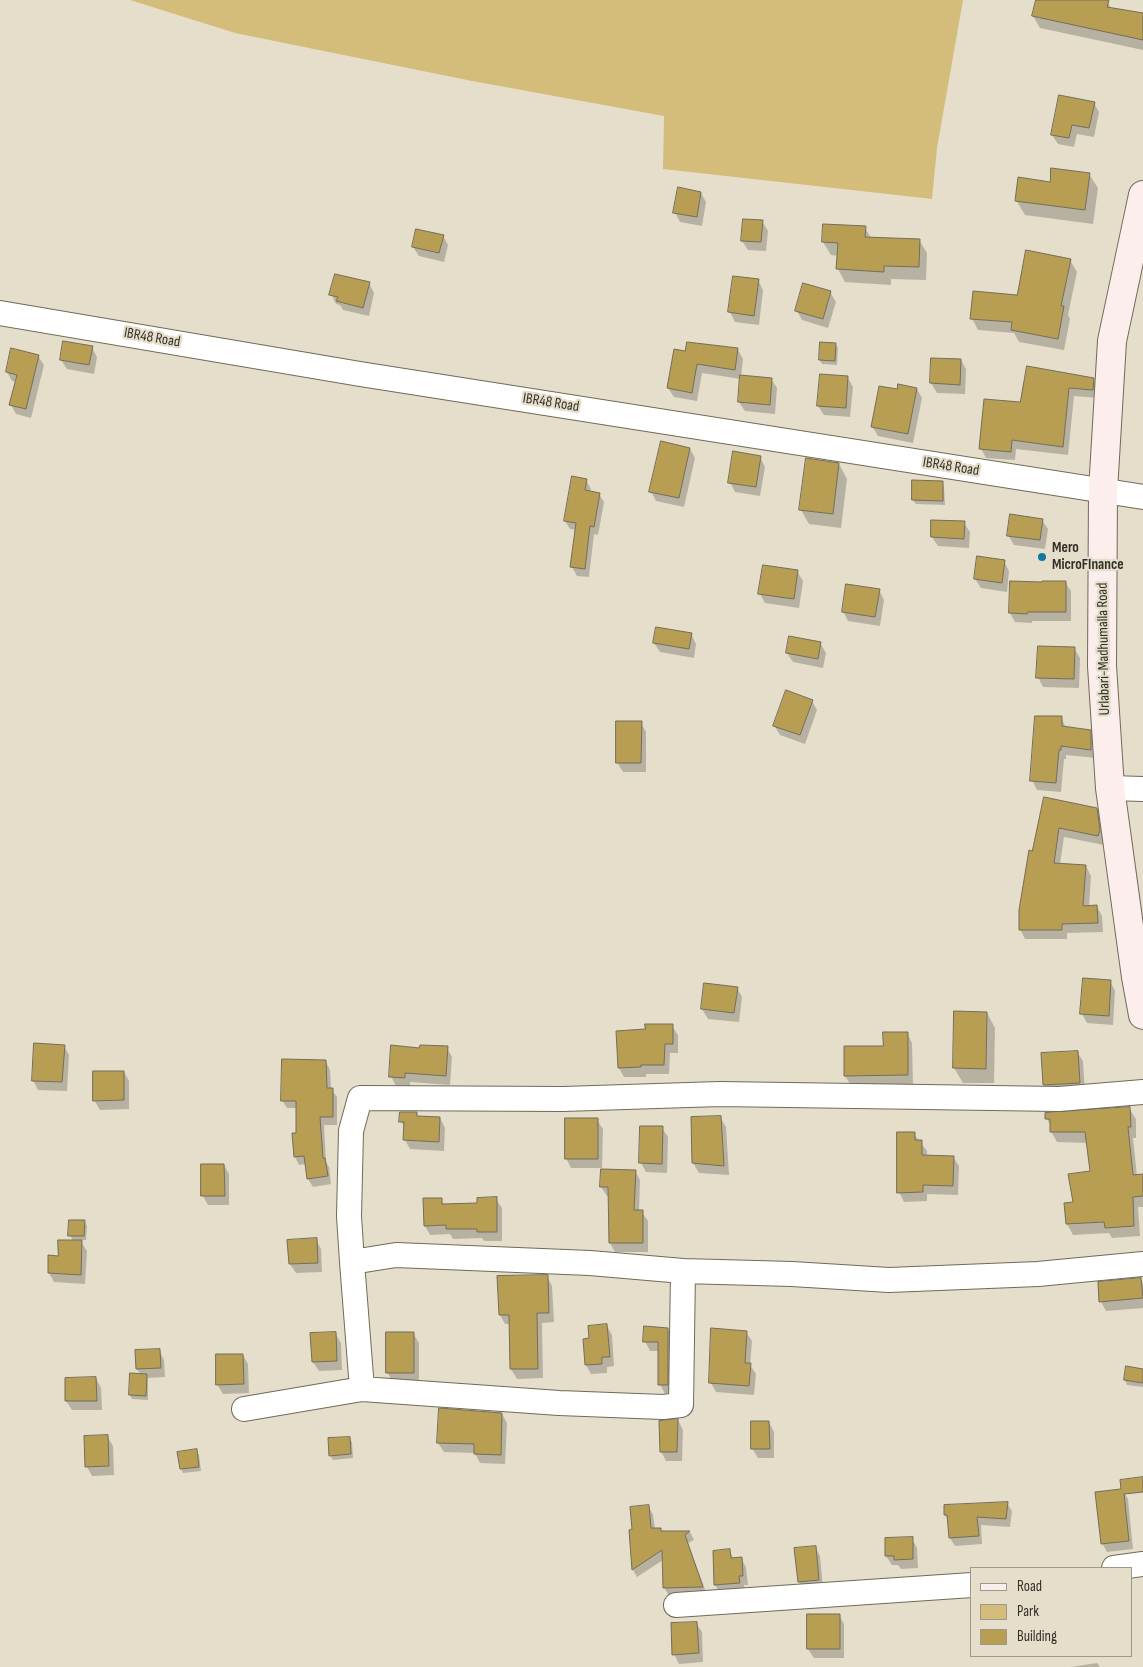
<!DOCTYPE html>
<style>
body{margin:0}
#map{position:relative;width:1143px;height:1667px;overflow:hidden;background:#e5decb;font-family:"Sofia Sans Condensed",sans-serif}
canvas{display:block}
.legend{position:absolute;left:970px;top:1567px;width:162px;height:90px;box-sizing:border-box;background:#e5decb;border:1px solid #9e988a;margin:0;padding:6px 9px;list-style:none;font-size:15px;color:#333028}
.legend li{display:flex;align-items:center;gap:10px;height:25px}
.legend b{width:25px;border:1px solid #9e988a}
</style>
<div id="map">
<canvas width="1143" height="1667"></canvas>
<ul class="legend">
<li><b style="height:6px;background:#fceeec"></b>Road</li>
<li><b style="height:14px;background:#d4bd7a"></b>Park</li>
<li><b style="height:14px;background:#b89e52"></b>Building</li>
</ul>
</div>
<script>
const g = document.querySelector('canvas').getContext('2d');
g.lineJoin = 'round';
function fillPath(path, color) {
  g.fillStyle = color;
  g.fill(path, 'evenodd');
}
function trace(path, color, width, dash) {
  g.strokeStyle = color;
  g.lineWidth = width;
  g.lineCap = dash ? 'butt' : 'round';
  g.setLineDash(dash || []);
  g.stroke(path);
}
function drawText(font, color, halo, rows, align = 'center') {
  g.font = font + ' "Sofia Sans Condensed",sans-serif';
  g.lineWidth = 4.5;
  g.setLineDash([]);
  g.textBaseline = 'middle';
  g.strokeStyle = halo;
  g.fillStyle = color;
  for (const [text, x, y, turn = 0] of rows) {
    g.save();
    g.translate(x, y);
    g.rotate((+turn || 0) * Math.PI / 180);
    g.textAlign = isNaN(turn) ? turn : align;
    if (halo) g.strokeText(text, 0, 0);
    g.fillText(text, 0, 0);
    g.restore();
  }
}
const green = new Path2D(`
 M130,0H963L937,148L932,199L663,169L664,116L472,81L235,33Z`);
const shadow = new Path2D(`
 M1037,0H1098L1108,2L1111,9L1143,14V50L1040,28L1033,16Z
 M1094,103L1099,112L1094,137L1077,134L1074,147L1058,144L1052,135Z
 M1089,174L1098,188L1093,224L1025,215L1016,200L1051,183Z
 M701,193L706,202L702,226L680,222L675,212Z
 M762,221L768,231L766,251L748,250L742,241Z
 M865,228L871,238L919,240L927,253L926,280L891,279V285L845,282L838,269L839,256L831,255L823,242Z
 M443,236L448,245L444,262L419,256L413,247Z
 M1070,260L1077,272L1068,315L1070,319L1064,350L1019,342L1014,333L978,330L972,318L1018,296Z
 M758,280L763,290L759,325L735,322L730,312Z
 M369,283L374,293L369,316L343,310L340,305L336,304L331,294Z
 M830,292L836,302L828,328L802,320L797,311Z
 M835,344L838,348L837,365L822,364L820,360Z
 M92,348L97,357L94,374L67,369L61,360Z
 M738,350L743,359L741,376L771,379L777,388L775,414L745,411L739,402L741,379L702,373L697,401L674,397L668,388L686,352Z
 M38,356L44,365L31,418L16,414L11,405L17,382L12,381L7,372Z
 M932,359L961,360L966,369L965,394L937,393L931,383Z
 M848,378L853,387L850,417L824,415L818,406Z
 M1093,379L1099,388L1098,398L1074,396L1068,455L1016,449L1015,460L986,458L981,449L1021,403Z
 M917,389L922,398L913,443L878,436L872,426Z
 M690,449L695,458L684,507L656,501L651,491Z
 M760,457L765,467L760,496L735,492L730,482Z
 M839,464L847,479L841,528L809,524L801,510Z
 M586,480L591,489L590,492L599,494L604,502L598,535L594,534L589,577L577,576L572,567L576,530L570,529L565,521Z
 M914,481L942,482L944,487L945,505L916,504L913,500Z
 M1042,520L1048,529L1045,549L1014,545L1008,535Z
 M964,523L970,532L969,548L938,546L932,537Z
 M1004,561L1009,571L1007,592L981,588L975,579Z
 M797,571L803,581L799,608L765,603L760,594Z
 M1065,582L1071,591V621H1032V623L1015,622L1010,613Z
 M879,590L884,600L880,626L848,621L843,611Z
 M691,634L696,644L694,658L660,652L654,643Z
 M820,643L826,653L823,668L793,662L787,653Z
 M1074,648L1080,658L1079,688L1043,687L1038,677Z
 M812,701L817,710L805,744L780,735L774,725Z
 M1061,717L1066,728L1090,731L1095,740L1096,758L1066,755V759H1064L1061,792L1037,790L1032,780Z
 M641,723L646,732V772H623L617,762Z
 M1045,798L1096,809L1102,819L1105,840L1104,845L1064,837L1060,864L1086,866L1091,876L1089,907H1097L1102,916L1103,932L1067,933V939H1025L1020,929L1033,852Z
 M1110,981L1115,991L1113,1025L1087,1023L1082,1014Z
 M705,984L737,988L742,997L739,1022L708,1019L702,1009Z
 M956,1012L987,1013L995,1028L994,1083H963L954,1068Z
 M672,1026L678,1035V1053H670L669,1074H646V1077H624L619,1068L617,1032L646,1030Z
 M907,1033L912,1043L913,1084L851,1085L845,1076Z
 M64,1046L69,1055L67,1091L38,1090L33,1080Z
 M447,1048L452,1057L450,1085L410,1082V1086H396L391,1076L421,1049Z
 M1077,1052L1083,1061L1085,1093L1050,1094L1044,1085Z
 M326,1062L330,1070L331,1089L337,1097V1125H324L326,1162L329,1167L331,1184L313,1187L308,1179L306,1164L299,1165L295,1157L297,1134V1108H287L282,1100Z
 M124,1072L129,1081V1109L100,1110L94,1100Z
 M1129,1108L1136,1119V1138H1133L1137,1176L1143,1175V1207H1138L1140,1236L1112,1238L1109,1233L1073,1235L1067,1224L1074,1204L1091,1172L1088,1143L1057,1142L1051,1131V1126L1047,1119Z
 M416,1113L419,1117L440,1118L445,1128L444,1151L410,1149L405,1140V1129L401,1121Z
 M720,1117L726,1127L729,1175L699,1173L693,1163Z
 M597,1120L603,1129L602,1170L635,1171L640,1180L639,1212H642L648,1221V1252H615L610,1243L609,1196H607L601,1187L602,1168H571L566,1158Z
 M662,1128L668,1137L667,1173L646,1172L641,1163Z
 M914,1134L927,1151V1156L953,1157L959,1166L958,1195L927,1194V1201L904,1202L899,1192Z
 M224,1165L229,1174V1205H208L203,1196Z
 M441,1199L444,1205L478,1204L496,1199L502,1208V1241H484L482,1238L453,1239L450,1234L430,1235L425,1226Z
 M84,1221L87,1226L86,1240H80L87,1251L85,1284L54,1282L49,1273L59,1257L73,1241L70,1235Z
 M316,1240L321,1249L322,1272L296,1273L290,1264Z
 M547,1276L552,1286L554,1322L542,1323L543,1378L517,1379L511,1369V1324H505L500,1315Z
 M1141,1279L1143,1284V1308L1106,1311L1101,1302Z
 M607,1326L612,1335L614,1366L607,1367V1373L591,1374L586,1365L590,1339Z
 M668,1329L673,1338L672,1394H665L660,1384L659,1351H650L645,1341Z
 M746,1332L752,1341L750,1365L756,1374L754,1395L716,1392L711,1383Z
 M335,1333L341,1343L342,1370L319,1371L313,1362Z
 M413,1333L419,1343V1382H393L387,1372Z
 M159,1350L164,1360L165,1377L148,1378V1400L132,1399L130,1395L131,1374L141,1375L137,1369Z
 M243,1355L248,1364L249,1393L223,1394L217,1384Z
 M1127,1367L1143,1370V1387L1127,1385L1125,1380Z
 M96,1378L101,1388L102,1410H72L66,1401Z
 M502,1414L507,1423L505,1464L480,1463L475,1453L444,1452L438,1443Z
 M678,1420L683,1430L682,1461H666L661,1451Z
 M769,1422L774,1432V1458H758L752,1448Z
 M107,1436L113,1446L114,1475L92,1476L87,1467L85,1437Z
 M349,1438L352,1442L353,1458L333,1460L330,1455Z
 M196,1451L199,1455L201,1471L183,1473L181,1469Z
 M1123,1490L1128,1499L1133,1549L1107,1552L1102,1543Z
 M1007,1503L1012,1511L1010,1527L981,1525L982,1544L955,1546L950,1538L949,1521L945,1515Z
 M649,1507L653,1515L655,1529H660L662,1532H690L694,1540L688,1543L707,1595L669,1596L664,1587L663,1560L637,1577L633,1570L631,1531H634Z
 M886,1539H912L917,1548L918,1568L901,1569L898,1565H892L886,1556Z
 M815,1547L820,1556L823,1588L804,1591L799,1582Z
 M729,1550L734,1559L741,1558L746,1567L748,1585H744L745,1593L721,1594L715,1585L714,1552Z
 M808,1615H839L844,1624V1658H814L808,1649Z
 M696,1623L702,1632L703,1662L679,1664L674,1654Z
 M1097,1663L1100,1667H1071Z`);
const building = new Path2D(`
 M1036,0H1109L1107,7L1143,13V40L1032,16Z
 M1059,95L1095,102L1089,128L1072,125L1069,138L1051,135Z
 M1051,168L1090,173L1085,210L1015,201L1018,177L1050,182Z
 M678,187L701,192L697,217L673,213Z
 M743,219L763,220L761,242L741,241Z
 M823,224L866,226L865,237L920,239L919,267L884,266V272L836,269L838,243L822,242Z
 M416,229L444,235L439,253L412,247Z
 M1026,250L1071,259L1061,306H1064L1058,339L1011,330L1012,322L970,319L973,291L1017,295Z
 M335,274L370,282L363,308L336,301L338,297L329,295Z
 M733,276L759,279L754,316L728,312Z
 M803,283L831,291L823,319L795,311Z
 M63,341L93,346L89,365L60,360Z
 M687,342L738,348L735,370L697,364L692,393L667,388L674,349L685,351Z
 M820,342L836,343L835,361L819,360Z
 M11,348L39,355L26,409L9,405L17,375L6,372Z
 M931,358L961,359L960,385L930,383Z
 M1027,366L1094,378L1093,390L1069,388L1063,447L1012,440L1011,452L979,449L984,399L1020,402Z
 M820,374L848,376L846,408L817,406Z
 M740,375L772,378L770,405L738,402Z
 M898,384L917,388L908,434L871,427L879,386L897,389Z
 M661,441L690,448L679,498L649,492Z
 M733,451L761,456L756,487L728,483Z
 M806,458L839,463L833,514L799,510Z
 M572,476L587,479L585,490L600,493L594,527L590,526L585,569L570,567L576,523L564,521Z
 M912,480L943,481V501L912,500Z
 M1010,514L1043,519L1040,540L1007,536Z
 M931,520L965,521L964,539L931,537Z
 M977,556L1005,560L1002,583L974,579Z
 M763,565L798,570L794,599L758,594Z
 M1010,581L1042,582V581H1066V612H1028L1027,614L1009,613Z
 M846,584L880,589L875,617L842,612Z
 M656,627L692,633L689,649L653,643Z
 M789,636L821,642L818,659L786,653Z
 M1038,646L1075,647L1074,679L1036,678Z
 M786,690L813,700L800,735L773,726Z
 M1035,716H1062V726L1091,730V750L1061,746V750H1059L1056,783L1030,781Z
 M616,721H642L641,763H616Z
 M1044,797L1097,808L1100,830L1098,836L1059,828L1054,863L1086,865L1083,906L1097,905L1098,923L1062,924V930H1019V910L1029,850L1032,851Z
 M1083,978L1111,980L1109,1016L1080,1014Z
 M704,983L738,987L734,1013L701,1009Z
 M954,1011L987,1012L986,1069L953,1068Z
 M645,1024H673V1044H665L664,1065H641V1067L618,1068L616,1031L645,1029Z
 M883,1032H908V1075L844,1076V1046H883Z
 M34,1043L65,1045L62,1082L32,1081Z
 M391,1045L419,1048L420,1045L448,1046L446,1076L405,1073V1078L389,1077Z
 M1078,1051L1080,1083L1043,1085L1041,1053Z
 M282,1059L326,1060L327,1088H333V1117H320L323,1158H325L328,1176L307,1179L304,1156L294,1157L292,1133H296V1101H281Z
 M93,1071H124V1100L93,1101Z
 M1130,1107L1131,1127H1128L1133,1175L1143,1174V1196L1133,1197L1134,1226L1105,1228L1104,1222L1066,1224L1064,1203L1073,1202L1068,1174L1090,1171L1085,1132H1050V1119H1045V1113Z
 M400,1112H417V1116L440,1117L439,1142L403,1140L404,1122H399Z
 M721,1116L724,1166L692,1163L691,1117Z
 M565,1118H598V1159H565Z
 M640,1126H663L662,1164L639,1163Z
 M897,1132H915V1140H922V1155L954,1156L953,1186L923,1185V1192L897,1193Z
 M201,1164H224L225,1196H201Z
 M601,1169L636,1170L634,1210H643V1243H609L608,1187H600Z
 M497,1197V1232H477V1229H446V1225L424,1226L423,1198H442V1204L477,1203V1198Z
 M69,1220H85L84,1236H68Z
 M317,1238L318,1263L289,1264L287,1240Z
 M58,1240H82L81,1275L48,1273V1255L58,1256Z
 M548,1275L549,1313H537L538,1369H510L509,1315H499L497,1276Z
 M1141,1278L1143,1298L1099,1302L1098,1282Z
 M607,1324L610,1357H602V1364L585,1365L583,1339L589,1338L588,1326Z
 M644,1326L668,1328V1385H658V1342H643Z
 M711,1328L747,1331L745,1363H751L749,1386L709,1383Z
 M336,1332L337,1361L312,1362L310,1333Z
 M386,1332H414V1373H386Z
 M160,1349L161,1368L136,1369L135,1350Z
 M216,1354H243L244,1384L216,1385Z
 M1126,1366L1143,1369V1383L1124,1380Z
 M130,1373L147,1374L146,1396L129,1395Z
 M96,1377L97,1401H65V1378Z
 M439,1408L502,1413L501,1455L474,1454V1444L437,1443Z
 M678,1419L677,1452H660L659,1421Z
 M751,1421H769L770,1449H751Z
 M108,1435L109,1466L85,1467L84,1436Z
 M350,1437L351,1454L329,1456L328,1438Z
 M197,1449L199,1467L180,1469L177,1452Z
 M1143,1477V1492L1124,1494L1129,1541L1101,1544L1095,1492L1121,1489L1120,1480Z
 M1008,1502L1006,1519L977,1517L979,1536L949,1538L947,1515H944V1505Z
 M649,1505L651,1528H661V1531H690L685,1535L703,1587L663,1588L662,1550L632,1570L629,1530L632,1529L630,1507Z
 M913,1537V1559L894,1560V1556H885V1538Z
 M816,1546L819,1580L798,1582L794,1548Z
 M730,1549L731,1558L742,1557L743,1576H739L740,1583L714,1585L713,1551Z
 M807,1614H840V1649H807Z
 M697,1622L699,1653L672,1655L671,1623Z`);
const street = new Path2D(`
 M0,313L360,374L1143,497
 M1110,788L1143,789
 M352,1262L349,1216L351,1131L360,1098L563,1099L720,1094L1059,1099L1143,1092
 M362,1389L352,1262L396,1255L590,1263L683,1271
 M244,1409L362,1389L559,1403L663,1407L681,1405L683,1271L792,1274L889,1280L1038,1274L1143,1264
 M1114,1568L1143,1564
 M676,1605L972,1585`);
const secondary = new Path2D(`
 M1143,195L1112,341L1103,491L1102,666L1110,788L1136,977L1143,1015`);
const markers = [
 [1042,557,5,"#1178a3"]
];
const streetNames = [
 ["IBR48 Road",152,338,10],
 ["IBR48 Road",551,403,9],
 ["IBR48 Road",951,467,9],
 ["Urlabari-Madhumalla Road",1104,649,-91]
];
const poiNames = [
 ["Mero",1052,548],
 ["MicroFInance",1052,565]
];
fillPath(green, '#d4bd7a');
fillPath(shadow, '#0003');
fillPath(building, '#b89e52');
trace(building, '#736d5b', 1);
trace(street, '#706a58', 26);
trace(secondary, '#706a58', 30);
trace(street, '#fff', 24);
trace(secondary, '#fceeec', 28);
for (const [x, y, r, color] of markers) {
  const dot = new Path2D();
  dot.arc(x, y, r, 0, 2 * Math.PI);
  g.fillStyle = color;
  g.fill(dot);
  trace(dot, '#e5decb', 2);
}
drawText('15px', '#333028', '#e5decb', streetNames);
drawText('bold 15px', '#333028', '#e5decb', poiNames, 'left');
</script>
